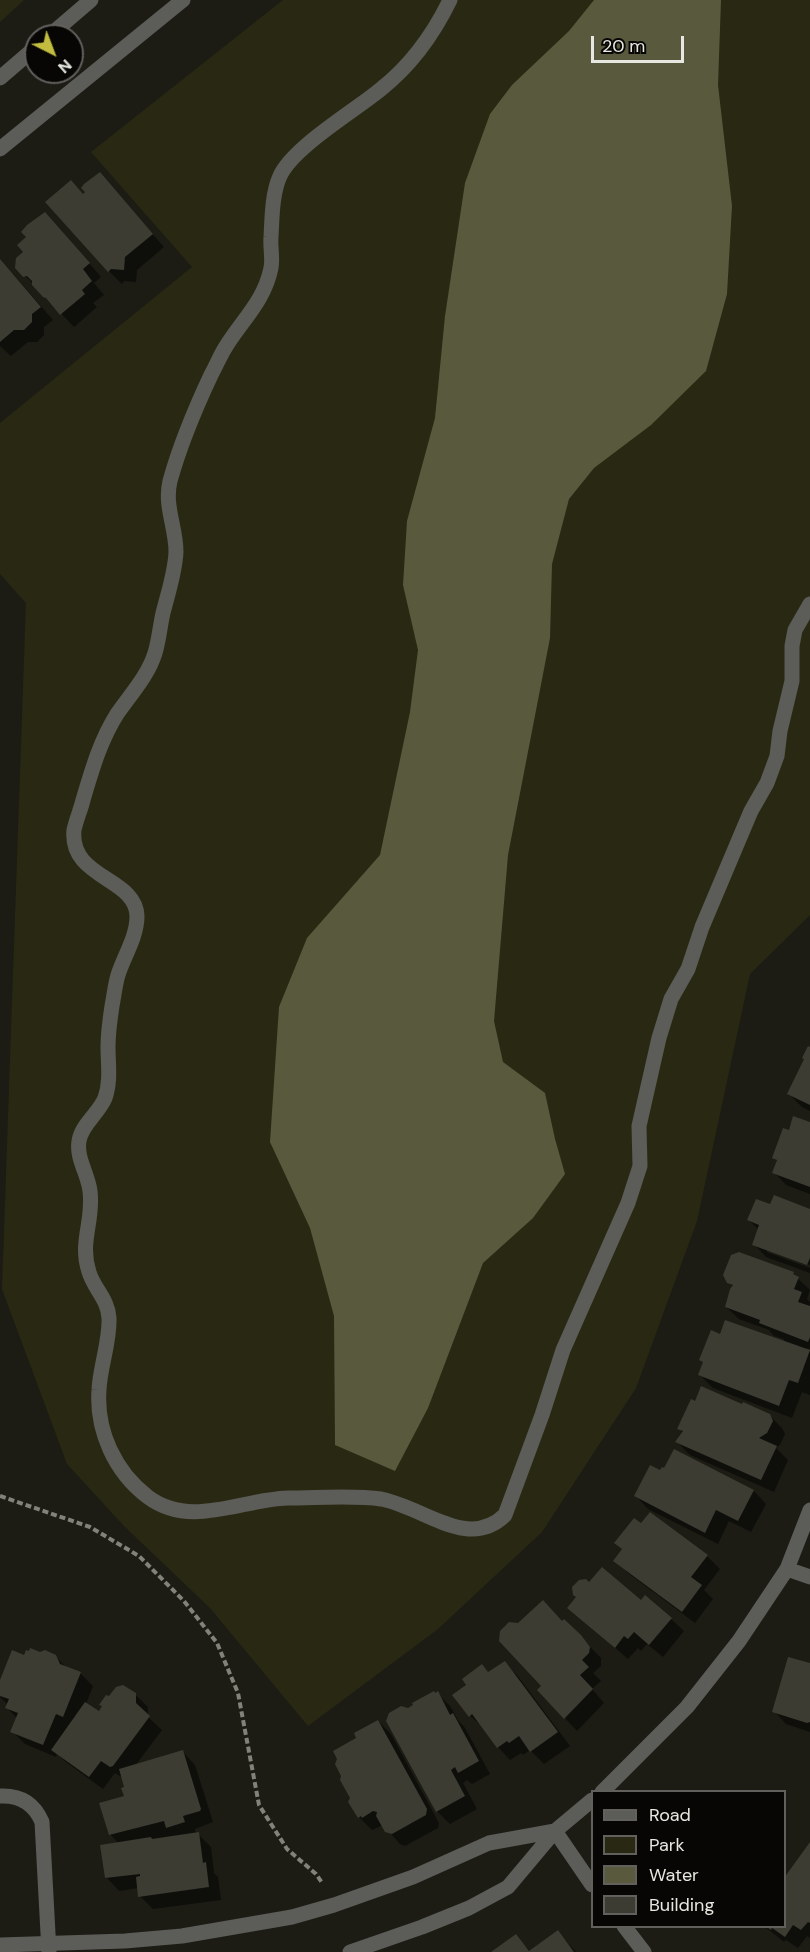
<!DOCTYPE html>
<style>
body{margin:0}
#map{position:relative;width:810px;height:1952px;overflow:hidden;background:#1c1c14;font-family:"DM Sans",sans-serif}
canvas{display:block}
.legend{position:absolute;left:591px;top:1790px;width:195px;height:138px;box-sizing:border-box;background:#070604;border:2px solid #61605d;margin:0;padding:8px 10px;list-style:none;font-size:18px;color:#e7e8e2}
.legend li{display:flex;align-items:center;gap:12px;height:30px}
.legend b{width:30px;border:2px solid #61605d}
.north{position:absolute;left:24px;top:24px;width:60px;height:60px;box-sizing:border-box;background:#070604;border:2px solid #61605d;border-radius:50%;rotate:138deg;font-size:16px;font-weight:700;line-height:24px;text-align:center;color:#e7e8e2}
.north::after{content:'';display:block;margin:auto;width:21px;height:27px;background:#c2bd3f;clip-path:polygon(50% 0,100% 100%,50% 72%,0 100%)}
.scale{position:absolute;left:591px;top:36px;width:93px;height:27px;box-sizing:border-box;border:3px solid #e7e8e2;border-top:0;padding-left:8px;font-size:18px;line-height:21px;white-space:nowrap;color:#e7e8e2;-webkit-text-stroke:4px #070604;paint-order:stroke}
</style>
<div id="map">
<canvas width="810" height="1952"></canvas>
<ul class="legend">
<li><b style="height:8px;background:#5c5c58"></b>Road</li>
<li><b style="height:16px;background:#292913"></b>Park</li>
<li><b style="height:16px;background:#59593d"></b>Water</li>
<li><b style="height:16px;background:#3c3c33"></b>Building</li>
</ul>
<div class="north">N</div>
<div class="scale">20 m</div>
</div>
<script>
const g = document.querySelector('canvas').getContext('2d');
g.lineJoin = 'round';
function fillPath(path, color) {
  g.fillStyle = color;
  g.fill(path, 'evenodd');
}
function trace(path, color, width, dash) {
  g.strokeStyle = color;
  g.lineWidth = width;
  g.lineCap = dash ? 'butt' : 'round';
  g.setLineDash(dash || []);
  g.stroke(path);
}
const green = new Path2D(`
 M0,0H24L0,22Z
 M283,0H810V915L750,974L697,1221L636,1388L542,1532L438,1629L308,1726L210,1608L124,1526L67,1464L2,1289L26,603L0,574V423L192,267L91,152Z`);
const water = new Path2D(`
 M594,0H721L718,85L732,206L727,294L706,371L651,425L594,468L569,499L552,564L550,638L508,855L494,1021L503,1062L545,1093L555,1139L565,1174L533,1218L483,1263L428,1408L395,1471L335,1445L334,1316L310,1228L270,1142L279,1007L307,938L380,855L410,712L418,650L403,585L407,521L435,418L445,316L465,183L490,114L512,85L569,31Z`);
const shadow = new Path2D(`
 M100,174L164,247L137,270L136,282L124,281L122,284L109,271L71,182L84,195Z
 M58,227L101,277L94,283L104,295L93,303L97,307L74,327L17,267Z
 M0,263L14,275L53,320L44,327V335L37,342H28L11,356L0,346Z
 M810,1048V1111L802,1107L789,1094Z
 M810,1124V1194L786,1185L774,1172L778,1162L774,1158L790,1132Z
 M771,1206L810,1210V1265L767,1249V1252L810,1268V1273L766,1257L754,1244L759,1230L749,1220Z
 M793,1274L810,1290L807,1299L810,1302V1349L806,1348L810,1352V1395L802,1392L792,1418L713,1388L700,1375L704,1363L701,1360L720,1336L783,1342L784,1339L774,1336L769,1330L739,1319L726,1307L734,1287L728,1282Z
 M769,1415L782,1428L785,1434L780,1445L776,1448L788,1460L774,1492L690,1455L677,1442L683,1433L679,1428Z
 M661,1472L754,1491L766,1504L751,1532L729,1521L718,1544L648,1509L636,1496Z
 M650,1514L707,1556L720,1569L704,1590L713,1599L695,1623L628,1573L615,1560L623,1550L616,1543L642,1525Z
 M589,1584L671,1619L684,1631L663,1657L647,1644L641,1651L638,1648L628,1659L569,1608Z
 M564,1621L601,1658V1666L593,1673L601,1681L592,1689L604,1703L577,1731L539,1690L543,1686Z
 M55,1656L67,1668L80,1673L93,1686L86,1704L99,1713L135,1694L148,1707V1717L162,1730L135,1766L183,1752L195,1765L213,1822L195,1829L196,1834H198L211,1847L214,1873L218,1877L221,1900L153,1909L140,1896L139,1888L119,1891L107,1878L119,1844L110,1834L125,1797L123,1778L115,1773L103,1789L66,1762L57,1754L56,1757L25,1744L12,1731L17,1718L7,1708L8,1705L0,1697V1684L25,1657Z
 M504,1663L517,1675L570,1746L544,1764L530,1750L523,1755L521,1753L510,1760L498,1747L483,1727L470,1716L489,1673Z
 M810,1665V1732L786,1724L774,1711Z
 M437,1693L450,1706L458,1720L465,1728L490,1774L472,1784L467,1780L463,1783L477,1809L450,1824L437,1811L408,1710Z
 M378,1721L391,1734L439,1823L438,1828L405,1846L400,1844L383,1825L372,1830L359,1817L358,1738Z
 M810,1845V1938L807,1936L798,1948L786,1940L784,1942L764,1926H784V1873L788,1876Z
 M558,1932L576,1952H492L515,1936L531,1952Z`);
const building = new Path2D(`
 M100,172L153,234L125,257L124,270L111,269L108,272L45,202L71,180L83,194L85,192L81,188L84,184Z
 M45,212L90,263L83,269L92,281L82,290L85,294L60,315L46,298L43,297L32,285V281L27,276L23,277L15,268L16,258L23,252L17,245L26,237L21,232L27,225Z
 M0,259L41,307L32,314V322L24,330H14L0,342Z
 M808,1046L810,1047V1105L787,1094L804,1059L802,1058Z
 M793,1116L810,1122V1187L772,1173L777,1160L772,1158L783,1128L789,1130Z
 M774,1195L810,1209V1258L807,1265L752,1245L759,1225L747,1220L756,1199L770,1204Z
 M739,1252L794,1272L793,1274L799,1277L794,1289L802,1292L798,1302L810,1306V1337L808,1342L759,1323L760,1320L725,1307L730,1289L733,1285L727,1283L723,1275L731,1255Z
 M725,1320L810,1350L798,1383L789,1380L779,1406L698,1375L703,1362L699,1360L711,1330L720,1334Z
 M701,1386L742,1404L743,1402L770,1414L773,1421L767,1433L759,1438L777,1446L761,1480L675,1442L683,1431L677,1429L691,1399L695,1401Z
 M674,1449L754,1490L738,1521L716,1510L705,1533L634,1496L650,1465L660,1470L662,1467L664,1468Z
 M650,1512L708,1555L691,1577L702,1585L682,1612L613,1561L622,1549L614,1543L634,1518L641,1523Z
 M602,1567L641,1600L645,1595L672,1618L649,1645L634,1632L628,1639L624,1636L615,1648L567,1608L576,1597L573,1595L572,1587L579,1580L586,1579L589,1582Z
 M543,1600L562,1621L564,1619L581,1635L590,1647L589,1653L582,1660L589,1667L580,1675L593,1689L564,1719L537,1690L541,1686L499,1641L500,1631L509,1622L518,1623Z
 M30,1648L40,1652L45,1650L56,1655L60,1664L81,1672L63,1717L56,1714L43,1745L10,1732L18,1713L5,1708L9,1699L0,1696V1680L12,1650L24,1655L26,1650L29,1651Z
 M788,1657L810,1663V1722L807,1723L772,1712Z
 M505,1661L558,1732L530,1752L519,1736L509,1743L507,1741L497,1748L472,1714L469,1717L452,1695L466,1685L462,1679L482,1664L488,1672Z
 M123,1685L136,1693V1703L150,1716L113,1766L110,1767L101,1761L89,1777L51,1750L85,1702L99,1711L102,1706L99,1705L106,1695L109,1696L116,1687Z
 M434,1691L435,1693L438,1691L450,1715L453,1713L479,1761L458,1773L455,1767L451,1770L465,1796L436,1812L386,1721L389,1713L401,1706L408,1708L413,1705L412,1703Z
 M378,1720L427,1809L426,1815L392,1834L385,1832L376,1816L377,1812L373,1811L362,1818L361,1816L358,1818L348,1802L350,1798L340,1780L341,1776L335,1764L337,1759L333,1751L356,1738L354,1733Z
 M183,1750L201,1809L200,1811L183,1816L185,1822L166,1828L164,1821L109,1835L99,1803L124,1796L121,1788L124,1787L119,1769Z
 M199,1832L203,1863L206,1862L209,1887L138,1897L136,1877L140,1876V1874L105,1878L100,1845L151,1837L152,1839Z
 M810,1842V1923L808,1922L801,1930L793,1925L785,1937L772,1928L771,1930L765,1926H784V1878Z
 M558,1930L574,1952H491L516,1934L529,1951Z`);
const path = new Path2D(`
 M0,1496L90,1527L139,1556L184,1601L217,1643L238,1693L259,1805L287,1849L316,1874L323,1884`);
const minor = new Path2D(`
 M450,0C434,33 410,66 381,89C356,110 293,147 280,176C272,193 272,219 271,237C270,247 273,258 271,268C264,302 242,320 225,348C220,356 216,366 211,375C195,409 180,445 170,481C164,506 176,527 176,552C175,573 168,593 163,613C160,626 159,640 155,653C148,676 130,695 117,714C100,741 92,770 83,800C81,809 76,820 74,830C69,879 136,877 137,916C137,937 124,956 118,975C115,985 114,996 112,1006C110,1019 108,1033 108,1047C108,1064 111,1081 105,1098C99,1113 81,1125 79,1141C76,1158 88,1174 90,1191C94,1221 79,1242 89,1272C94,1289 108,1299 109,1318C110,1342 100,1366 99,1390C96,1431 115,1472 148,1497C191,1529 242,1499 288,1498C316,1498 354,1495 381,1499C424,1507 468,1551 505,1515L542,1415L563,1350L628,1203L640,1166L639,1126L659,1038L671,999L688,969L702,927L751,811L767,783L777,756L780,731L792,681V646L795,630L810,604
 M49,36L91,0
 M0,78L36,47
 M0,149L183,0
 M810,1510L787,1569L810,1577
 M602,1792L687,1707L739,1641L787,1569
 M0,1796C20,1795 34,1803 42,1822L49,1952
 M555,1831L592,1885
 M624,1926L644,1952
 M0,1945L125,1941L182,1936L292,1917L334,1905L413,1877L489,1843L555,1831
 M350,1952L422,1927L469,1908L508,1887L555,1831L592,1800`);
fillPath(green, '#292913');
fillPath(water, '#59593d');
fillPath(shadow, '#0007');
fillPath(building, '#3c3c33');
trace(path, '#82827b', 4, [6, 3]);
trace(minor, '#5c5c58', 15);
</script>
